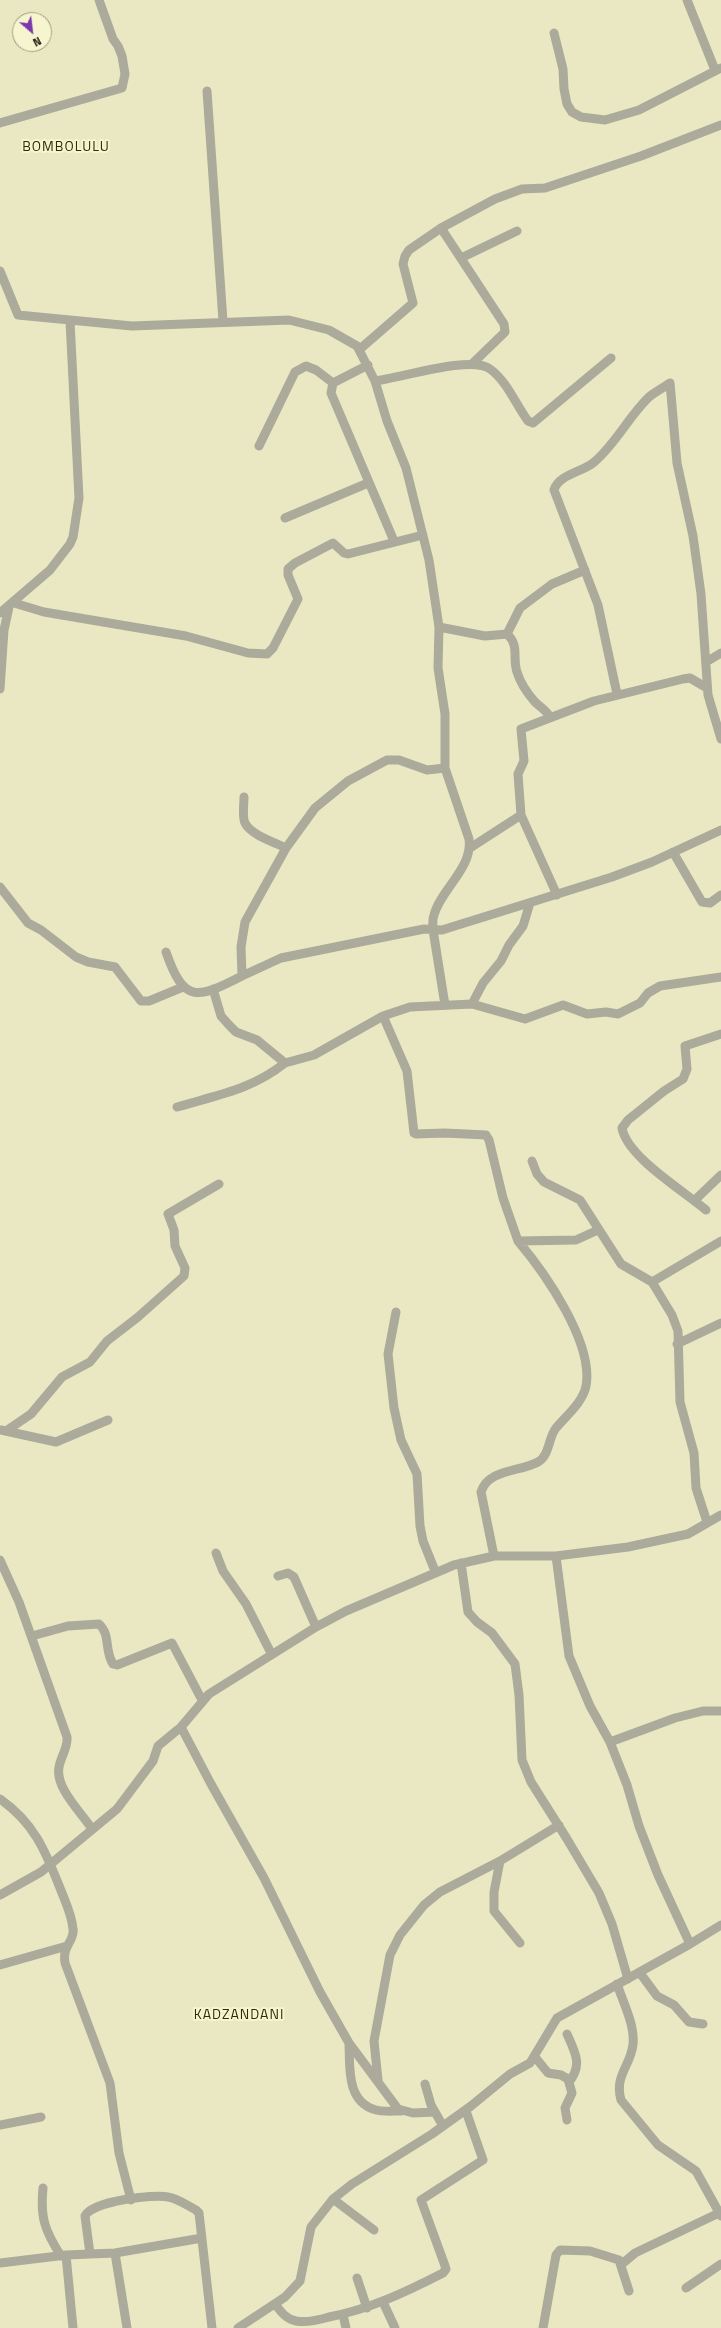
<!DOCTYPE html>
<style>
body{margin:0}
#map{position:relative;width:721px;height:2328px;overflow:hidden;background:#eae8c2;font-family:"Titillium Web",sans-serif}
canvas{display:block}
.north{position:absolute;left:12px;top:12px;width:40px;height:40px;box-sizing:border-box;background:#f7f5cf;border:1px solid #9f9d81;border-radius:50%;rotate:152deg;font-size:11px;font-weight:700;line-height:16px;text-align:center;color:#1a190b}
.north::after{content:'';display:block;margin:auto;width:14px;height:18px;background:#7c37aa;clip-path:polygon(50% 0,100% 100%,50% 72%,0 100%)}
</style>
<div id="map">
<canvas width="721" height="2328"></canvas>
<div class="north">N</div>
</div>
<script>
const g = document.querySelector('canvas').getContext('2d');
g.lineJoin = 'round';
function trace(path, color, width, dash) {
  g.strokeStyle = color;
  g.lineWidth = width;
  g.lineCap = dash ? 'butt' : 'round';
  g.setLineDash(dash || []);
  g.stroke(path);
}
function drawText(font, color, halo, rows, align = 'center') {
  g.font = font + ' "Titillium Web",sans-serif';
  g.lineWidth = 4;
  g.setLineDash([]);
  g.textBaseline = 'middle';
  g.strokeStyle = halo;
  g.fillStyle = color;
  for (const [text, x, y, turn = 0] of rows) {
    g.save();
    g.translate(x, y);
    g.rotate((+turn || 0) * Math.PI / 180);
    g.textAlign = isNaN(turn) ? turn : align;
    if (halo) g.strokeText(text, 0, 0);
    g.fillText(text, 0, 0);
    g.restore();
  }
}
const minor = new Path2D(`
 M687,0L715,70
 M554,33L563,69L564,89L567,104L572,112L581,117L605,120L639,110L721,68
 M207,91L223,321
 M0,123L122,88L125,74L122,56L118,46L113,39L99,0
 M441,228L504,324L505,332L473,363
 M461,258L517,231
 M0,271L18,315L132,326L289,320L329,330L357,346L375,381L387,421L406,468L429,560L439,627L438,668L445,714V768L469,839C473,868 441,889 434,915C432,920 433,925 433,930L445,1005
 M360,349L413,303L403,264L405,256L409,250L441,228L495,199L522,189L545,188L641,156L721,125
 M368,365L333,383L331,393L394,541
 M375,381C401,378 471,355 490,369C507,381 516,405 528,421L533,423L611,358
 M670,383L677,463L693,536L701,594L708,695L721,739
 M259,446L295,372L306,366L316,370L333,383
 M285,518L368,483
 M14,603L44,612L186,636L248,653L267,654L273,648L298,599L288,575V569L295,563L333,543L344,553L348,554L423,535
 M0,613L50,570L70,544L73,537L79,498L70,321
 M439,627L485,636L507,634C520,646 512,657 517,672C520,682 528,694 535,702C540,707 546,710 550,717
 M507,634L520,608L552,584L585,570
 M706,662L721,653
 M0,689L4,630L9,607
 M617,694L598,605L554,490C558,475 582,472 593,463C616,444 628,417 649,397C655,392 663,388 670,383
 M244,797C244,805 242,817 245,823C251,835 274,842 286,848
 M470,848L521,815
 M673,852L702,902L710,903L721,895
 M0,887L28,923L41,930L76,957L88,962L115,967L141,1001H149L183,987
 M557,895L521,815L518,774L524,761L521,729L594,701L683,679L690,678L707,688
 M166,952C184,1004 197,999 242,976L241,947L245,922L286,848L315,808L348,781L387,760H399L427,770L445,768
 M242,976L281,958L424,929L442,930L612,877L652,862L721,830
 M213,989L221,1016L229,1025L236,1032L257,1040L285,1063L314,1055L383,1016L410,1007L472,1004L525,1019L563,1005L587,1014L606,1012L618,1014L640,1003L648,993L660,986L721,977
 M472,1004L483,983L501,961L509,945L523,926L530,903
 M383,1016L407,1071L414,1133L416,1134L445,1133L486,1135L489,1140L503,1198L518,1241L576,1240L598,1230
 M177,1107C217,1095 251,1090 285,1063
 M532,1161L537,1174L544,1182L580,1200L621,1264L652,1282L672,1315L678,1331L680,1402L694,1453L696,1488L707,1522
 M695,1200L721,1175
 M706,1210C684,1191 627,1157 622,1128L628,1120L664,1091L683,1079L687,1069L685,1046L721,1034
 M652,1282L721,1241
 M396,1312L388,1354L394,1408L401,1440L417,1474L420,1526L423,1541L435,1571
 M677,1344L721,1323
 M1,1430L56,1442L108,1420
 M6,1431L31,1414L62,1377L90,1362L107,1341L138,1317L184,1276L185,1268L175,1246L174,1230L168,1214L219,1184
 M216,1553L223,1571L246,1604L271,1653
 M494,1556L481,1492C488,1469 520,1472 538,1462C550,1455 548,1438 556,1428C566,1416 583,1402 586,1386C594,1343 545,1273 518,1241
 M556,1556L569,1656L590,1706L610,1742L627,1785L639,1826L658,1875L690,1944
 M0,1560L19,1602L67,1737C68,1748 61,1756 59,1767C55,1788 81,1812 92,1829
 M461,1563L468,1612L477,1622L492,1633L515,1664L519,1695L522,1760L531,1782L567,1839L599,1893L612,1924L628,1979
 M278,1576L288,1573L294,1577L316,1627
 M32,1636L68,1626L99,1624C111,1635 104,1650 113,1664L117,1665L172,1643L202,1700
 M181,1727L211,1784L264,1878L320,1992L349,2043L398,2109L413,2113L434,2112
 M610,1742L675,1718L703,1711H721
 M0,1799C34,1823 45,1850 60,1888C65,1901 72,1915 73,1929C75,1941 62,1945 65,1963L110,2083L119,2153L131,2200
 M500,1861L494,1892V1911L520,1943
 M0,1895L41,1872L117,1809L153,1761L158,1746L181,1727L209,1694L316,1627L346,1611L454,1565L494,1556H556L628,1547L688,1534L721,1515
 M0,1965L67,1946
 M640,1973L657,1996L674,2005L689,2022L703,2024
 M617,1984C623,2002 635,2025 633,2044C631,2066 614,2075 621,2100L658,2145L696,2171L721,2216
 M567,2034C575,2052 583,2065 569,2082
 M349,2043C350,2067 346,2102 376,2110C383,2112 393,2111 401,2111
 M535,2057L548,2073L561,2075L568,2079L572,2093L565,2108L567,2120
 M378,2080L374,2041L390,1955L400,1935L424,1905L440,1892L500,1861L559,1825
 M425,2084L431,2105L443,2126
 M0,2125L41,2117
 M43,2188C40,2218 45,2231 61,2256
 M333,2199L374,2230
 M115,2253L127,2328
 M90,2254L85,2216C92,2201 153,2194 168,2197C177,2198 188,2206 196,2210L199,2213L212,2328
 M66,2255L73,2328
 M0,2263L66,2255L115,2253L202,2238
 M622,2264L635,2253L719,2213
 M357,2278L367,2308
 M686,2288L721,2264
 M383,2302L395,2328
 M275,2304C281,2312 286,2319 296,2321C307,2323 319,2320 329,2317C370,2309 406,2292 443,2273L446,2269L444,2263L421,2200L483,2160L466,2111
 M343,2315L346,2328
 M238,2328L285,2297L300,2281L311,2227L333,2199L352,2184L432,2134L471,2106L510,2074L530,2063L557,2018L690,1944L721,1925
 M543,2328L556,2255L560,2250L590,2251L619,2260L629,2291`);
const quarterNames = [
 ["BOMBOLULU",66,148],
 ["KADZANDANI",239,2016]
];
trace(minor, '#abaa9b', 9);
g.letterSpacing = '1px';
drawText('14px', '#2e2b0a', '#f7f5cf', quarterNames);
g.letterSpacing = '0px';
</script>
